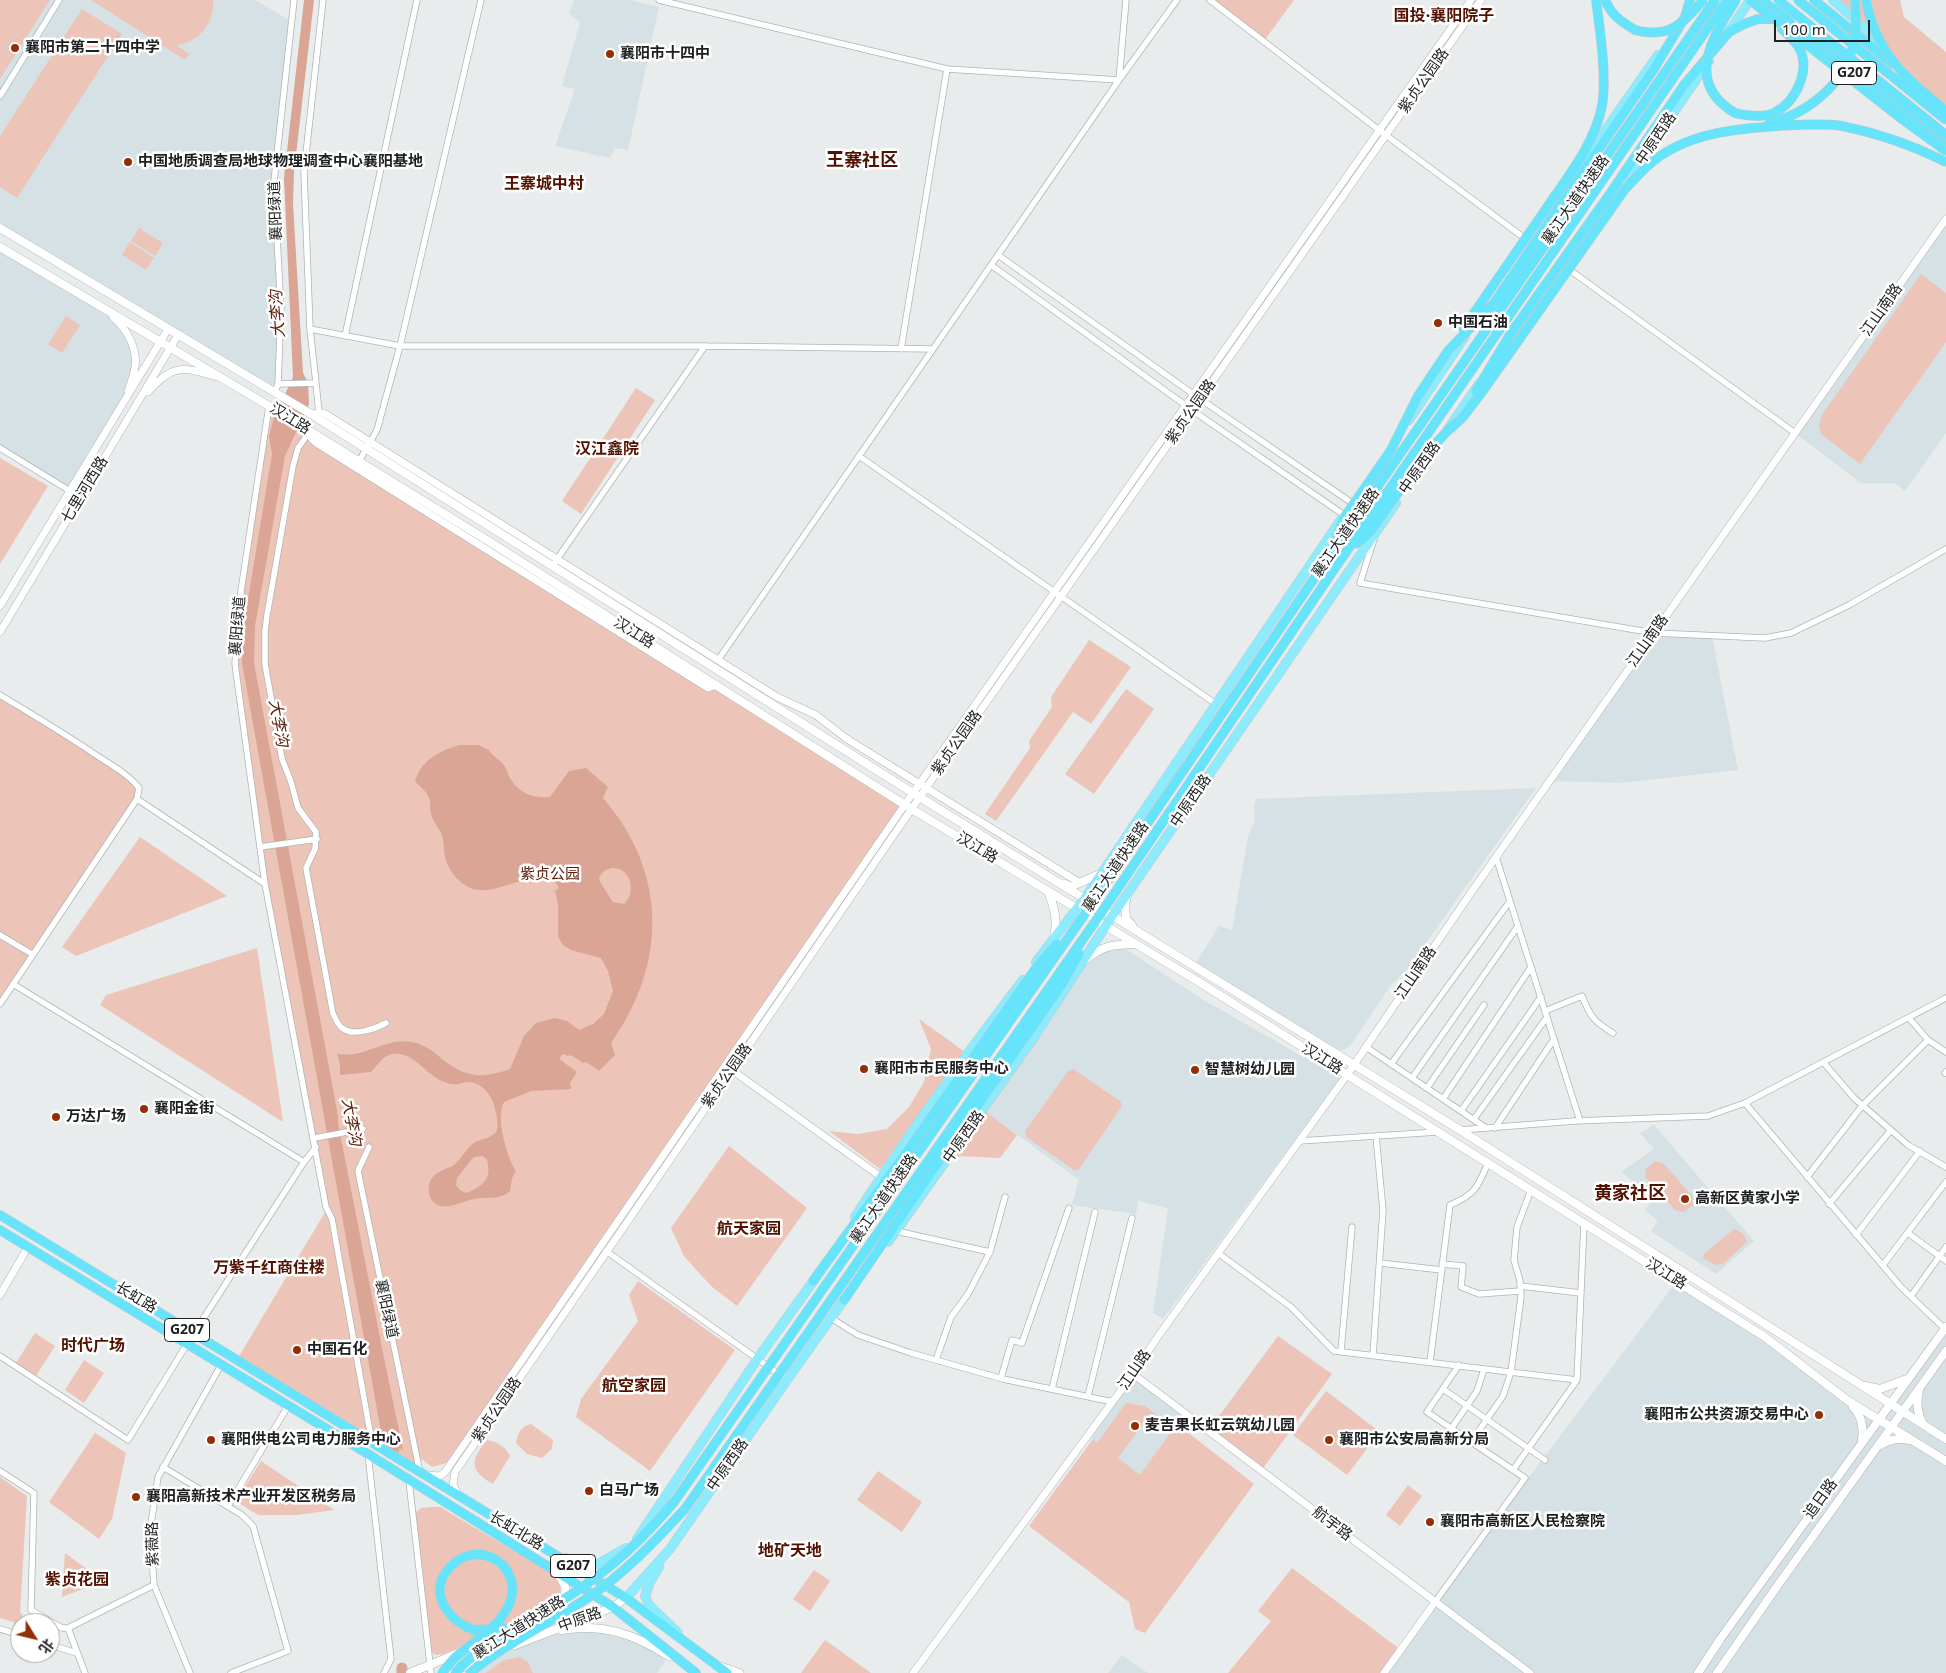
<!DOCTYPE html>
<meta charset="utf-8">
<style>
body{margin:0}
#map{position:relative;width:1946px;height:1673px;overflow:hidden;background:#e8eced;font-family:"Noto Sans","Noto Sans SC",sans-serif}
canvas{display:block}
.north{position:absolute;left:10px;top:1613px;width:50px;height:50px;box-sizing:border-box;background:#fff;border:1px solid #a5a5a6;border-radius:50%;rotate:126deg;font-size:14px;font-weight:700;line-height:20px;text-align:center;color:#1e1f20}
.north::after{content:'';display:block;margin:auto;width:18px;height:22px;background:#942e04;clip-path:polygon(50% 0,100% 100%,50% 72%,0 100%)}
.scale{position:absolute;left:1774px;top:20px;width:96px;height:22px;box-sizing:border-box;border:2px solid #1e1f20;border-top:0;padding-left:6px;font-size:15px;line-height:18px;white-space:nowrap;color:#1e1f20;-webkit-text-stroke:4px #fff;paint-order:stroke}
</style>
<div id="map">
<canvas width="1946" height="1673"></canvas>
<div class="north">北</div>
<div class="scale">100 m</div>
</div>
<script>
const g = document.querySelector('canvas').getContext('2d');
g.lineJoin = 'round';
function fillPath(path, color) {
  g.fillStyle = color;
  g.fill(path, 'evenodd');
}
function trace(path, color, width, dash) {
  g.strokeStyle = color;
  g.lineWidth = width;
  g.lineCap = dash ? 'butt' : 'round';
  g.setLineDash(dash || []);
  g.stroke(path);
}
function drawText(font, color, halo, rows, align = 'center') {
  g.font = font + ' "Noto Sans","Noto Sans SC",sans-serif';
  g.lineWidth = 5;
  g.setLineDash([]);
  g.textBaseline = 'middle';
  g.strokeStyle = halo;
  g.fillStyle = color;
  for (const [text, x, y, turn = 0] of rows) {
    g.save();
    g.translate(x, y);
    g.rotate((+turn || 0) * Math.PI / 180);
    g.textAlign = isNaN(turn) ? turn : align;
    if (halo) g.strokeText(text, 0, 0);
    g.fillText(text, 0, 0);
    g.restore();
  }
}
const built = new Path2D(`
 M0,0H255L291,21L274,182L281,310L275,392L0,228Z
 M574,0H630L659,7L628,150L615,148L610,158L555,146L575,89L562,86L580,22L569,14Z
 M1946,219V433L1905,491L1895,483H1861L1795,433Z
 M0,247L104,308L124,326L135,365L126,398L70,491L0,448Z
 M1654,633L1712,636L1738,770L1621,783L1550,781Z
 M1536,788L1406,971L1391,985L1350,1046L1344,1050L1335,1049L1195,964L1219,926L1232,930L1248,836L1255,820L1254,808L1256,799Z
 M1124,948L1202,999L1340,1078L1163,1319L1153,1313L1168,1208L1138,1201L1136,1214L1072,1205L1079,1180L985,1111L1084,965L1103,952Z
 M1654,1125L1754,1241L1716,1274L1651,1231L1658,1221L1645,1210L1653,1198L1621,1172L1654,1149L1640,1133Z
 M1677,1281L1879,1419L1946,1327V1673H1384L1435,1602Z
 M1133,1374L1185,1413L1140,1476L1088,1436Z
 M603,1628L669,1656L657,1673H475L473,1662L545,1632Z
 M1121,1656H1123L1148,1673H1108Z`);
const green = new Path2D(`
 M0,0H50L0,79Z
 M91,0H213C215,23 198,43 176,45L189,54L185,60Z
 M1210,0H1294L1264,41Z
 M1833,0H1900L1904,17L1946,52V107L1902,71Z
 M82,9L122,34L17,198L0,187V136Z
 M139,228L163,243L155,256L131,241Z
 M130,242L154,258L146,270L122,255Z
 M1921,274L1946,293V342L1860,464L1821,434L1819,426L1822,415Z
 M66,316L80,325L62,353L48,344Z
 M636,388L655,400L581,514L562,501Z
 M269,406L905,805L879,838L603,1236L450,1462L432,1467L412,1452L420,1473L238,1358L327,1209L265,884L235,664L241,591Z
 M0,458L48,486L0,564Z
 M1089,640L1131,667L1091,724L1073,712L996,821L985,814L1030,748L1029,741L1052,707L1051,697Z
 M1126,689L1154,709L1094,794L1065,774Z
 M0,695L122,773L139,788L137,799L0,1004Z
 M140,837L227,896L76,956L62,947Z
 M257,948L283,1122L100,1005L106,995Z
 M919,1019L965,1052L880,1169L829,1131L858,1134L887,1129L909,1107L924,1082L931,1049Z
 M1073,1069L1120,1101L1122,1106L1079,1169L1074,1170L1026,1137L1025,1131L1068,1071Z
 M985,1111L1017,1135L1000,1158L955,1156Z
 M729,1146L807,1208L737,1306L711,1286L684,1256L671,1228Z
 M1654,1162H1659L1664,1164L1692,1196L1693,1205L1684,1212L1675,1210L1645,1177L1646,1169Z
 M1734,1229C1741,1231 1745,1235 1747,1242L1723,1264L1716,1265L1703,1258L1704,1254Z
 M638,1281L735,1350L650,1471L576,1417L581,1399L638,1321L629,1295Z
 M35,1333L55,1346L36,1376L16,1363Z
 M1278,1336L1332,1374L1261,1471L1208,1431Z
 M84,1360L104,1373L84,1403L65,1390Z
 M1326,1391L1380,1432L1347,1475L1293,1435Z
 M1126,1403L1145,1406L1174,1428L1177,1424L1254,1484L1145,1633L1135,1629L1129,1602L1029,1526L1093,1439L1097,1443ZM1154,1419L1171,1432L1140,1475L1118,1458L1146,1420Z
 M531,1424L553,1440L552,1449L542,1458L527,1454L516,1443C518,1433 520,1427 531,1424Z
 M95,1433L126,1453L112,1519L99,1539L49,1502Z
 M487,1440C497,1442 505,1446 510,1456L493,1484C469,1470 470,1461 487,1440Z
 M261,1461L334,1510L297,1515H258L236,1501Z
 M878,1471L922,1502L902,1532L857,1500Z
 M0,1477L27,1496L20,1612L29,1623H20V1624L0,1618Z
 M1408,1485L1422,1496L1400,1526L1386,1515Z
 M432,1507H440L551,1573L559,1582L561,1594L543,1614L443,1654L436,1655L431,1652L415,1519L416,1512L421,1508Z
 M65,1553L103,1581L62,1597Z
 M1292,1568L1401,1650L1384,1673H1228L1271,1621L1258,1611Z
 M814,1570L830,1581L810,1611L793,1599Z
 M825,1640L871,1673H801Z
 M520,1657L528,1662L533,1673H486L504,1660Z`);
const water = new Path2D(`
 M304,0H314L294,172L293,204L303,373L308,382L309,404L285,456L255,626L254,663L338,1116V1123L384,1358L403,1450L382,1437L242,663L244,624L272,454L269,436L274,418L293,377L284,178Z
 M459,745H478L489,750C492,756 499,759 503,764C507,769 508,776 512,781C521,795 535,798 550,797L569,771L586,768L608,787L603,798C668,873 667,964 611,1043L615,1055L599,1071L586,1062L583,1063L571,1055L568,1056L563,1054L559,1059L577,1072L570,1083L571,1089L531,1091L504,1102C495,1116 507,1158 516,1171L512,1178L510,1191C498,1201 488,1196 474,1199C461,1201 442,1214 432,1200C429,1196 428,1191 429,1186C430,1175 442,1170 450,1167C458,1165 466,1148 474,1143C480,1139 494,1138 497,1130C499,1122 495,1107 492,1100C488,1091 479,1082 469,1082C464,1082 459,1085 454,1084C444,1084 434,1077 427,1071C417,1062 402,1048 387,1056C381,1059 376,1067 371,1072L340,1075V1064L337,1054C365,1059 385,1037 412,1042C424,1044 433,1051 442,1059C466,1078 482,1079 510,1069L524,1036L536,1023L555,1018L567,1021L579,1030L593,1024L604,1014L613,991L608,971L601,958L571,950L563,945L558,937V904L555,891L559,888C544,858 497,900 470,888C459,883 450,872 446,860C443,851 445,842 441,833C438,827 432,820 431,813C429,808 431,803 429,798C426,790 420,787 415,781C421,760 440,751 459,745ZM612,868C631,867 637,893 624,904L613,902L600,882L599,877L605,870ZM482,1156C487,1158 488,1160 488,1166C491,1181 479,1188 466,1193L460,1190L456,1185L457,1178L472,1159L475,1157Z`);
const river = new Path2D(`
 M391,1429L394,1449
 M402,1668V1673`);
const minor = new Path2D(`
 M659,0L947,69L901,349
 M1210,0L1379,130L1527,240
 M947,69L1119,80L1126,0
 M0,96L59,0
 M998,255L1193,394L1352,503
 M991,265L1192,410L1344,515
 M1567,268L1795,433
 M310,329L400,346H705L933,349
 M345,336L417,0
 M316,383L319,413
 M278,384L316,383L310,329L304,172L323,0
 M275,392L278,384L281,310L274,182L294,0
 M269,406L241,591L235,664L265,884L326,1207L332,1219L372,1443
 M308,434L298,448L293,466L267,615L265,631V664L282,759L291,782L298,808L316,832L315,849L306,868L333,1014C336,1019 338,1025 342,1028C353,1037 375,1029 386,1023
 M0,448L70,491
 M859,456L1216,704
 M358,463L377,430L400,346L481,0
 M1374,539L1360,583L1654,633L1765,638L1791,633L1849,605L1946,549
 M555,562L705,346
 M718,660L1119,80L1177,0
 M0,695C33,715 67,735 99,757C113,766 129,775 139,788L137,799L0,1004
 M137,799L265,884
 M260,847L317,839
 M1496,857L1580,1121
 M0,935L32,954
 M13,984L304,1162
 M1545,1011L1582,996C1590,1016 1594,1022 1613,1033
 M1909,1018L1928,1040L1946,1052
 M1366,1047L1486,1128
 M1824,1063L1854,1098L1908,1145L1946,1167
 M1391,1064L1510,901
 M1945,1073L1946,1072
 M1412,1078L1518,926
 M1427,1088L1484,1005
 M1443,1099L1531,967
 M1745,1103L1901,1287L1946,1330
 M1461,1111L1541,997
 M1474,1119L1547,1017
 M1495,1128L1554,1039
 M1460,1130L1575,1121L1708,1116L1745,1103L1946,998
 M315,1138L363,1129
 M1299,1141L1438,1132
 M369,1147L358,1171L420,1473
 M1807,1177L1862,1106L1928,1040
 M1829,1204L1891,1130
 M896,1231L990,1252L1005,1197
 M1908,1233L1946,1261
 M1856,1235L1920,1151
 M606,1251L787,1380
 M1218,1253L1291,1307L1334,1351L1577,1380L1584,1223
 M1380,1263L1442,1270
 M1442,1264L1463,1266L1461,1287L1479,1294L1520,1291
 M1883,1265L1946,1182
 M1520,1286L1581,1293
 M1911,1296L1946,1247
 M831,1318L858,1335L911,1353L1003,1379L1113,1402
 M194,1333L304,1162L316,1147
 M1341,1351L1352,1227
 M1373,1355L1383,1210L1376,1136
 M0,1356L128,1440L187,1344
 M936,1360L951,1317L968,1294L990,1252
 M1430,1362L1450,1205C1476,1194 1477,1188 1488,1163
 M1001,1378L1012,1340L1022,1343L1069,1208
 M1052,1389L1095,1212
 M1443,1389L1545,1460
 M1088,1396L1132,1218
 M1451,1429L1477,1391L1484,1369
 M1471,1442L1503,1396L1511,1372L1521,1297L1520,1281L1514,1260L1517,1227L1531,1190
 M368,1454L391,1659L384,1673
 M163,1467L242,1515L253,1526L288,1651L231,1673
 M1513,1470L1577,1380
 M0,1471L34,1493L31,1610L62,1628H68L154,1585
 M409,1481L431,1673
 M228,1506L288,1406
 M1435,1602L1525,1478L1427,1412L1459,1365
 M68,1628L85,1673
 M0,1629L20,1635
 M50,1645L77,1653
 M190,1673L154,1585L150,1531L158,1477L221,1365`);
const tertiary = new Path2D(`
 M113,317C126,328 138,348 135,367C134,375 131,383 128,391
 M148,392C173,363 183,367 218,377
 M311,414L324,413L777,697L816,715L847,739L1080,883
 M303,427L313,440L318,444L708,688L717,685
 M0,606L168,329
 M0,632L178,335
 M729,1068L881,1177
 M0,1295L28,1247
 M1133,1374L1530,1673
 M426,1475L440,1476L445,1472L913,793L1471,0
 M458,1495L453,1484L455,1472L926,788L1481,0
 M721,1666L740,1673
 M913,1673L1133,1374L1159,1335L1347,1075L1470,894L1946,219
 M1384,1673L1435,1602`);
const secondary = new Path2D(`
 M0,228L311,414L913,793L1460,1130L1946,1439
 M0,247L269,406L490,542L905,805L1199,982L1765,1337L1847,1400L1946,1461
 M1065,884L1070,887L1100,874
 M1048,891C1054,907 1058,920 1054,937
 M1127,895L1125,905L1126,919L1132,925
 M1085,960C1104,945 1112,945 1134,944
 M1865,1386L1880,1389L1907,1379
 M1919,1390C1916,1403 1917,1412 1923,1424
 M1853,1407C1862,1416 1864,1427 1862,1440
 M1880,1445C1890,1439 1898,1438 1910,1440
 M558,1575C565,1583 569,1591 561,1601
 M532,1622L544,1617L567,1602
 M562,1630C603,1623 634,1634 669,1656
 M515,1645L613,1607L626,1598
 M410,1673L459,1653
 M449,1673L491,1655
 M1698,1673L1721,1638L1946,1327
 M1717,1673L1778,1585L1946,1351`);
const primary = new Path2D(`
 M1833,0L1874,36L1880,43
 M1728,33L1750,0
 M1572,178L1658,55
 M1620,190L1709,61
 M1502,351L1523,330
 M1409,420L1465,336
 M1448,429L1479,384
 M1036,962L1085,898L1342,518
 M855,1217C907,1136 964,1057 1023,980
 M888,1242L1034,1037L1112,916L1396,503
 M637,1539L758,1358L817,1276
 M564,1558L598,1564L626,1548
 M659,1567L650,1582L645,1596L649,1605L678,1633
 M626,1598L670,1549L787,1380L848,1294`);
const trunk = new Path2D(`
 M1605,0C1611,15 1622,22 1635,30
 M1762,0L1790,22
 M1814,0L1893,64
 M1806,34L1946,146
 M1735,113C1748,116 1762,118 1774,113C1796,102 1812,69 1798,46C1794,40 1787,34 1782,29
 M1579,178L1654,69L1685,17L1690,0
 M1607,198L1684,85L1729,32L1744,24L1758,19H1776L1810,38
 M0,1215L626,1598L727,1673
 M0,1230L368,1454L613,1607L696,1673
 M813,1281L909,1149
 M844,1300L934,1168
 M474,1630L510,1628L536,1621`);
const trunkBridge = new Path2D(`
 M1750,0L1902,119L1946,151
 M1778,0L1946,135
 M1798,0L1946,120
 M1866,0C1876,53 1906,79 1946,111
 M1635,30C1668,39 1683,24 1703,0
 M1735,113C1684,83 1712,37 1736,0
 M1769,123C1805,115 1842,86 1852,50C1857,34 1856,16 1855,0
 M1463,329C1492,287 1521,245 1550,203C1570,174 1595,142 1602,106C1607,77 1600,30 1596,0
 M1476,391L1511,333L1607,198
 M1450,429L1463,417L1482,392L1625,189C1634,180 1642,170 1652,162C1688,133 1734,129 1778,126C1798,125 1822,123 1842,126C1877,133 1914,146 1946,162
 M1335,542L1344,518L1391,450L1418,396L1448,351L1494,303L1579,178
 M1356,544L1369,533L1425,455L1453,425
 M909,1149L1036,968L1057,944
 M934,1168L1062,984L1079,953
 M442,1673C446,1668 450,1663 455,1658C473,1641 501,1627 510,1602C524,1565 474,1533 446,1572C429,1595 450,1622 474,1630
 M455,1673C486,1639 531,1620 569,1596C611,1569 642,1540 674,1502L1119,865L1330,555L1715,0
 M470,1673C506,1643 547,1624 586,1599C624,1574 654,1542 685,1509L1097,919L1335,568L1727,0`);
const markers = [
 [15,48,5,"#942e04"],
 [610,54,5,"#942e04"],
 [128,162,5,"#942e04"],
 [1438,323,5,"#942e04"],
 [864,1069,5,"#942e04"],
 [1195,1070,5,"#942e04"],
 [144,1109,5,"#942e04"],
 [56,1117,5,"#942e04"],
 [1685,1199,5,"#942e04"],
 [297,1350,5,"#942e04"],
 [1819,1415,5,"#942e04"],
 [1135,1426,5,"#942e04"],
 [211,1440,5,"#942e04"],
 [1329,1440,5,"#942e04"],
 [589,1491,5,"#942e04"],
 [136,1497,5,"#942e04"],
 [1430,1522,5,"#942e04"]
];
const shields = [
 [1854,73,45],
 [187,1330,45],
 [573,1566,45]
];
const shieldNames = [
 ["G207",1854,73],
 ["G207",187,1330],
 ["G207",573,1566]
];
const poiNames = [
 ["襄阳市第二十四中学",25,48],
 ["襄阳市十四中",620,54],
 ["中国地质调查局地球物理调查中心襄阳基地",138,162],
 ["中国石油",1448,323],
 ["襄阳市市民服务中心",874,1069],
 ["智慧树幼儿园",1205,1070],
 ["襄阳金街",154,1109],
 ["万达广场",66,1117],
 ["高新区黄家小学",1695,1199],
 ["中国石化",307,1350],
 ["襄阳市公共资源交易中心",1809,1415,"right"],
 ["麦吉果长虹云筑幼儿园",1145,1426],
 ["襄阳供电公司电力服务中心",221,1440],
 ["襄阳市公安局高新分局",1339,1440],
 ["白马广场",599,1491],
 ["襄阳高新技术产业开发区税务局",146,1497],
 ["襄阳市高新区人民检察院",1440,1522]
];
const streetNames = [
 ["紫贞公园路",1424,81,-55],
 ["中原西路",1656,139,-56],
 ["襄江大道快速路",1576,200,-55],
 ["襄阳绿道",276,211,-92],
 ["江山南路",1882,310,-55],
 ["紫贞公园路",1191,412,-55],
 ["汉江路",290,419,32],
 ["中原西路",1420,468,-55],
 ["七里河西路",85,490,-59],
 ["襄江大道快速路",1346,533,-55],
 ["襄阳绿道",238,626,-85],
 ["汉江路",634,633,32],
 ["江山南路",1648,641,-55],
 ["紫贞公园路",957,743,-55],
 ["中原西路",1191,801,-56],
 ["汉江路",977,848,31],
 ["襄江大道快速路",1116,867,-56],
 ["江山南路",1416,973,-56],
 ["汉江路",1322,1059,32],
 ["紫贞公园路",727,1076,-55],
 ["中原西路",964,1137,-55],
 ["襄江大道快速路",884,1199,-55],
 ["汉江路",1666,1274,32],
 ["长虹路",136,1298,31],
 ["襄阳绿道",386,1309,78],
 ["江山路",1135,1370,-56],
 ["紫贞公园路",497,1410,-56],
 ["中原西路",728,1465,-55],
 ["追日路",1821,1499,-54],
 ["航宇路",1332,1524,37],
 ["长虹北路",516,1531,31],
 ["紫薇路",153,1544,-91],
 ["中原路",580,1620,-20],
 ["襄江大道快速路",519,1628,-32]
];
const parkNames = [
 ["紫贞公园",550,875]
];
const neighbourhoodNames = [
 ["国投·襄阳院子",1444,16],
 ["王寨城中村",544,184],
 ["汉江鑫院",607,449],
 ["航天家园",749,1229],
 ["万紫千红商住楼",269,1268],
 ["时代广场",93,1346],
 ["航空家园",634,1386],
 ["地矿天地",790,1551],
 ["紫贞花园",77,1580]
];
const waterNames = [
 ["大李沟",278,314,-94],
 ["大李沟",278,723,80],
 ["大李沟",351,1122,80]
];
const quarterNames = [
 ["王寨社区",862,161],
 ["黄家社区",1630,1194]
];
fillPath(built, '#d5e1e4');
fillPath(green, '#ecc4b8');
fillPath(water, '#daa594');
trace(river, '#daa594', 11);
trace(minor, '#b0b4b4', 7);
trace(tertiary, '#b0b4b4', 8);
trace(secondary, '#b0b4b4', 9);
trace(primary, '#c9c9c9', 10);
trace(trunk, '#c9c9c9', 10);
trace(minor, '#fff', 5.5);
trace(tertiary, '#fff', 7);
trace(secondary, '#fff', 8);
trace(primary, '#8cebfd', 9);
trace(trunk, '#66e4fc', 9);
trace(trunkBridge, '#c9c9c9', 10, []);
trace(trunkBridge, '#66e4fc', 9);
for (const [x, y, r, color] of markers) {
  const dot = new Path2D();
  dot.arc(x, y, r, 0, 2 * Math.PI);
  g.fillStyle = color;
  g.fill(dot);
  trace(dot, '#fff', 2);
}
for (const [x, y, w] of shields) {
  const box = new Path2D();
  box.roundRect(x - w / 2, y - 11.5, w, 23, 4);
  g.fillStyle = '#fff';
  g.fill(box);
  trace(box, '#1e1f20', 1);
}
drawText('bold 14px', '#1e1f20', null, shieldNames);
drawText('bold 15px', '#1e1f20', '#fff', poiNames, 'left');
drawText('15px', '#1e1f20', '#fff', streetNames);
drawText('15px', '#5f200a', '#fff', parkNames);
drawText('bold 16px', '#531200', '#fff', neighbourhoodNames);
drawText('italic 16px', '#61220d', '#fff', waterNames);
drawText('bold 18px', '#531200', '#fff', quarterNames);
</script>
